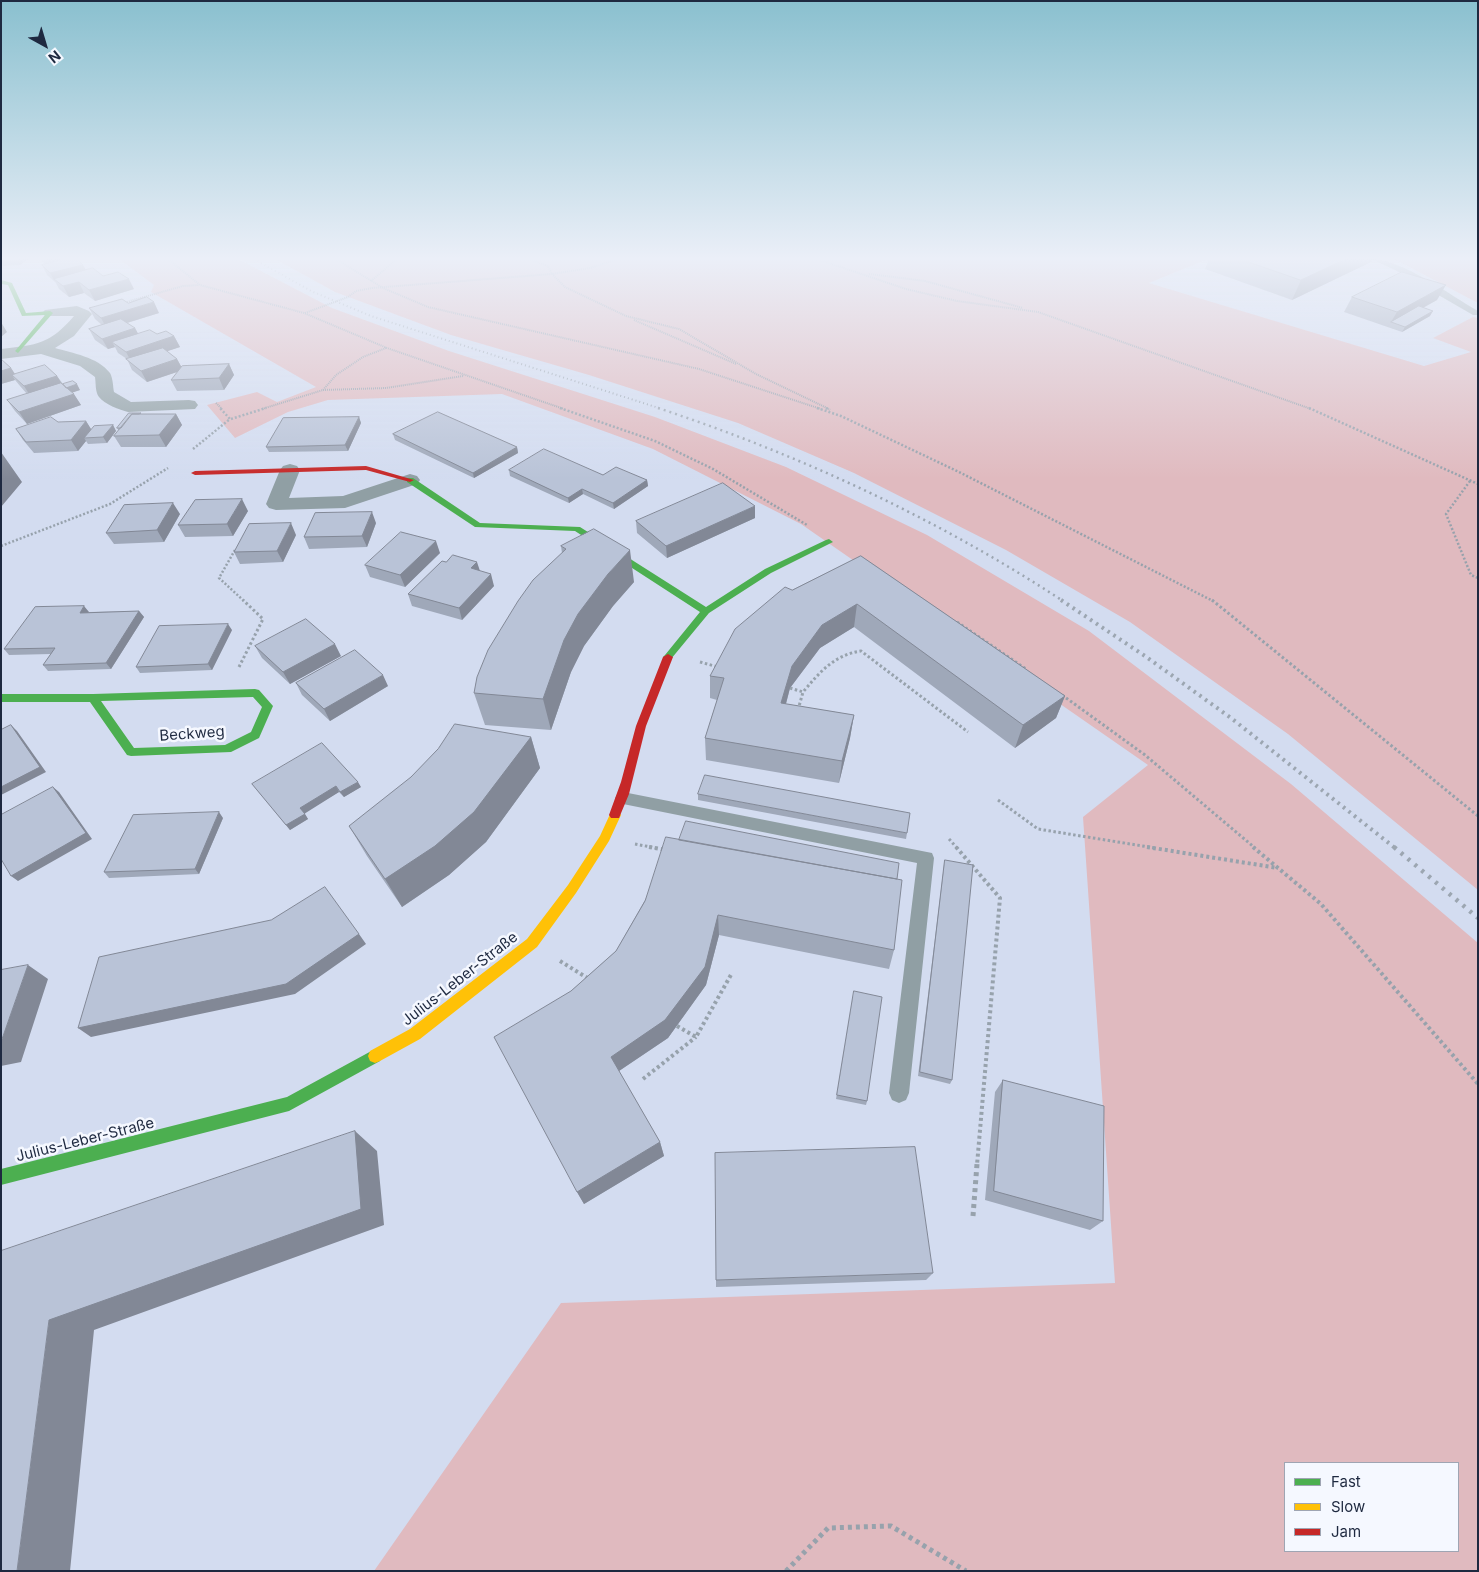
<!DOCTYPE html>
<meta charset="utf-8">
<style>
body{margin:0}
#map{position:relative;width:1479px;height:1572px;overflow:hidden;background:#d3dcf0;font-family:Inter,sans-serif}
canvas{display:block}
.frame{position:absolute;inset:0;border:2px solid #1e2940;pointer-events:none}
.legend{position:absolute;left:1284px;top:1462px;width:175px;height:90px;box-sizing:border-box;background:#f5f8ff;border:1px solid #9fa5b3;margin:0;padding:6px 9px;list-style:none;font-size:15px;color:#1e2940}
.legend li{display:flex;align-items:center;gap:10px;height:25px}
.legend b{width:25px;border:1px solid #9fa5b3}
.north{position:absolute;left:20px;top:20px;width:50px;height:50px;-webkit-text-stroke:4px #f5f8ff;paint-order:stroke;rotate:141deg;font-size:14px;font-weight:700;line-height:20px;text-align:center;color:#1e2940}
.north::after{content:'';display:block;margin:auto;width:18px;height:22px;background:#1e2940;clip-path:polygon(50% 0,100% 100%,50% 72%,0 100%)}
</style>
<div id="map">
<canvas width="1479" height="1572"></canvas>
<div class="frame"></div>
<ul class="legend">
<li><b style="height:6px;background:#4caf50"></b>Fast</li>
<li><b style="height:6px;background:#ffc107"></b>Slow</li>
<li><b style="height:6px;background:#c62828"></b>Jam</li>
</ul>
<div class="north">N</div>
</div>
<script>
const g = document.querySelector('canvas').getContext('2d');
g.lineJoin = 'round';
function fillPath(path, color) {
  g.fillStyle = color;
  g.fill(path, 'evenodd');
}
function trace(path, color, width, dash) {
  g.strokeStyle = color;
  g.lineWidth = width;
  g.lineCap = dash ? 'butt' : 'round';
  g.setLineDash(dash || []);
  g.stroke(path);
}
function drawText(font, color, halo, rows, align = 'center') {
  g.font = font + ' Inter,sans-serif';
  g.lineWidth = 5;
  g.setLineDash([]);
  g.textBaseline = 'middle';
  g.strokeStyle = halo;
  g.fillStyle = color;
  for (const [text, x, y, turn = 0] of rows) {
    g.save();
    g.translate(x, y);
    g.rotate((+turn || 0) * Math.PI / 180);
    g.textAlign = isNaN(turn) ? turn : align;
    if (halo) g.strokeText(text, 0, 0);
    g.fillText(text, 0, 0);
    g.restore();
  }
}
const green = new Path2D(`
 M119,259H238L332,308L449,351L655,417L786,467L927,535L1089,631L1291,784L1478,943V1571H374L561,1303L1115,1283L1083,817L1148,765L801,524L653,449L502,394L328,400L288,412L235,438L207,405L257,392L277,402L316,387L151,292L154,285ZM1285,1463H1458V1551H1285Z
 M275,259H1208L1149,283L1424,366L1471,352L1433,338L1473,317L1478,318V890L1288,734L1130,622L1006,550L854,473L738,423L589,375L451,335L335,292Z
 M1394,259H1478V303Z`);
const pathFar4 = new Path2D(`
 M168,259L200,285L304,313L387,348L564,409
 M336,259L383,288L428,307L699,369L821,409
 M528,259L548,266L552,274L565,287L626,316L679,329L756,374L829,409
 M817,259L906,289L957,301L1038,312L1311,409
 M869,274L925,281L1023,308
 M371,281L397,259
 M123,303L183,286L199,285
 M305,313L348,297L356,291L372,288L552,274L590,268L619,259
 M634,320L736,364
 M323,390L386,388L463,376
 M216,403L222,409
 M262,409L323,390L336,375L363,357L386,348`);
const pathFar3 = new Path2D(`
 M560,408L655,441L713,469L807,525
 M817,408L841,416L959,472L1213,601
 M826,408L830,410
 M1309,408L1478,484
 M231,419L266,408
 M193,449L230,419L220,408
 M1470,481L1446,514L1471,575L1478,578
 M1,546L110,504L168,468
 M235,550L219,578L244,601`);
const pathFar2 = new Path2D(`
 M1212,600L1478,816
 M957,622L1026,669
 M700,662L718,667
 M239,667L263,619L243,600
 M790,688L803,692C820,672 834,655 861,651L968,732
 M1062,695L1145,755L1255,848
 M798,710L803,692
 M998,800L1038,829L1155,848
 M949,839L957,848
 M635,844L656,848`);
const pathFar1 = new Path2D(`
 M649,847L666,850
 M956,847L1000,898L977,1165
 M1147,847L1278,868
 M1253,847L1321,904L1478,1084
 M560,961L589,979
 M677,1026L696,1037L732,973
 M643,1079L696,1037`);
const path = new Path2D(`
 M973,1216L977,1164
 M786,1571L828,1528L891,1526L966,1571`);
const lane = new Path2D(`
 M1371,259C1402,259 1450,295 1478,311V315H1473L1395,270Z
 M623,792L932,853L934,858L909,1093L906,1100L899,1103L892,1100L889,1093L917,863L623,804L618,802L615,798L618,794Z`);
const street = new Path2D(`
 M77,306L89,311L92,314L74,336L55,348C72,353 98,357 110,373C113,378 113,387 114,392L131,402L189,400L195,401L198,405L195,409L128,412C120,410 104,404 99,397C95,392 96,383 95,377L80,366L41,354L1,359V349C37,345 50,344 74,316H45L42,313L45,310Z
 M290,464L297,466L300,470L289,498L343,496L410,474L417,476L420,480L417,484L345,508L276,510L269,508L266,504L280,470L283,466Z`);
const fast = new Path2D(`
 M1,280L12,283L26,313L50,311L53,313L18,353L15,351L16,350L45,315L22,316L8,285L1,284Z
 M407,478H413L480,523L580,527L706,607L765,569L826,540L829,539L833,542L771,573L709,613L671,659L668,660L663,657L665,655L700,612L575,531L475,527L407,482Z
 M255,689L259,690L273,706L259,738L231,752L131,756L127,755L90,702H1V694H93ZM253,697L262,707L251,732L225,745L134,748L101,701Z
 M375,1049L380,1051L382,1056L380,1061L289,1111L1,1185V1169L287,1097Z`);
const slow = new Path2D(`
 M615,810L619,812L621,815L609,841L576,893L537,947L420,1039L380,1061L375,1063L370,1061L368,1056L370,1051L410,1029L527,939L568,885L600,836L611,812Z`);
const jam = new Path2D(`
 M366,466L414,480L410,482L366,470L195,475L191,473L195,471Z
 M668,654L673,657L646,726L629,794L619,818H611L609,815L621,782L636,726L663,657Z`);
const railFar3 = new Path2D(`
 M254,259L311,291L371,316L662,409`);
const railFar2 = new Path2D(`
 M658,408C800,455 938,519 1063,601`);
const railFar1 = new Path2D(`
 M1061,600L1145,656L1231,718L1395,848`);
const rail = new Path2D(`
 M1394,847L1478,918`);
const wall = new Path2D(`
 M1,259H28L20,265L1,266Z
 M40,259H77L83,265L86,270L103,276L134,289L95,301L84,293L69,297L59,289L56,283L47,275L42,265L45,264L41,261Z
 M1209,259H1373L1371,262L1292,300L1205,269Z
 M1352,297L1437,300L1423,308L1430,316L1402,332L1344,312Z
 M128,303L159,313L127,323L135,328L138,334H157L174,336L180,347L167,351L177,359L181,366L229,364L234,375L224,390L177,391L171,380L177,372L147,382L132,370L127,359L118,353L115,347L108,349L95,340L89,329L102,325L95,319L89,308Z
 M1,359L11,368L15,374L57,376L63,384L80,390L72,392L81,405L27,424L15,411L7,400L27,394L20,386L15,380L1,384Z
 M141,414H176L182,425L166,447H121L114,436L119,431L117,428Z
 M359,417L361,423L348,451L269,452L266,447Z
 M86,421L91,430L113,425L116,431L107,443L88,444L86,441L78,451L34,453L23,440L16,429L58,422Z
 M393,434L517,447L518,453L474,478L395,440Z
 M509,470L603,475L647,480L648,486L614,509L583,494L569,503L510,476Z
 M248,511L233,536L185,537L178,525Z
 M180,514L164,542L114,544L106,533Z
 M755,518L667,558L637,533L636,521Z
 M376,523L367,547L309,549L304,537Z
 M296,535L283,562L240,564L234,552Z
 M561,546L634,582L613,606L584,646L571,672L551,730L485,725L474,693L562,553Z
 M440,553L405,587L370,577L365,565Z
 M861,556L1065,696L1056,718L1015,748L854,627L820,648L790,688L786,704L854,715L850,738L839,783L706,760L705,738L717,700L710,698V676L792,590Z
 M480,571L494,586L462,620L412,606L408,594Z
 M139,611L144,617L111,669L48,671L43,665L51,654L9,655L4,649L89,612Z
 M232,630L212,670L140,673L136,667Z
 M255,646L341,656L290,684L262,658Z
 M296,683L388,686L330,721L302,695Z
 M531,737L540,768L486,842L449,875L402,907L367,856L349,826Z
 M252,784L361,787L344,797L339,792L322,802L304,813L308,819L290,830Z
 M698,794L907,833L906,839L698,800Z
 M223,818L199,874L109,878L104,872Z
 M679,840L897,879L894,950L889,969L719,935L706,985L668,1038L619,1071L660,1142L664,1156L584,1204L577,1192L571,991L616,951Z
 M945,860L952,1080L950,1084L918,1076L944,865Z
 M853,996L867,1101L866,1105L836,1099Z
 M1003,1080L1103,1221L1090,1230L985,1200L995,1092Z
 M933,1273L926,1280L716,1287V1280Z`);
const shadedWall = new Path2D(`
 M17,259H28L20,265Z
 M46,259H75L52,269Z
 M1346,259H1373L1371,262L1292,300L1301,280Z
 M83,265L88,275L54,279L56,283L50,273Z
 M129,279L134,289L95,301L89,290Z
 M79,282L84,293L69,297L63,286Z
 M1446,285L1437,300L1395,323L1391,322L1397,312Z
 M154,302L159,313L107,329L101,318Z
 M1433,311L1430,316L1402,332L1405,327Z
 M1,322L7,332L1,337Z
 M135,328L141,339L112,342L115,347L108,349L102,339Z
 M174,336L180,347L132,363L126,352Z
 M177,359L183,370L147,382L141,371Z
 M229,364L234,375L224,390L219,378Z
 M11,368L18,379L12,375L15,380L1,384V371Z
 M57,376L64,387L31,397L24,386Z
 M77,384L80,390L54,399L50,393Z
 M74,394L81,405L27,424L19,412Z
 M176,414L182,425L166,447L159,435Z
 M359,417L361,423L348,451L345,445Z
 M86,421L93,432L84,438L86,441L78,451L71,440Z
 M113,425L116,431L107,443L103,437Z
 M517,447L518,453L474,478L473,473Z
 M1,452L22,482L1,507Z
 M647,480L648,486L614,509L613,503Z
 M582,489L583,494L569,503L568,498Z
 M242,499L248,511L233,536L227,524Z
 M173,503L180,514L164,542L157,530Z
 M755,506V518L667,558L666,546Z
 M372,512L376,523L367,547L362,536Z
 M291,523L296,535L283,562L277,551Z
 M436,541L440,553L405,587L400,575Z
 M630,550L634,582L613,606L584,646L571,672L551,730L543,699L564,640L578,614L608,574Z
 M477,562L481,574L471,568Z
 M491,574L494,586L462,620L459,608Z
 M857,604L854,627L820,648L790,688L780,726L781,703L792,666L822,625Z
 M84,606L89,612L84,619L80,613Z
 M139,611L144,617L111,669L106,663Z
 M228,624L232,630L212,670L208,664Z
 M335,644L341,656L290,684L283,672Z
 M383,675L388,686L330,721L324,709Z
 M1065,696L1056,718L1015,748L1023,725Z
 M854,715L850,738L839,783L842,761Z
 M11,725L17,731L46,772L1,795V787Z
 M531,737L540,768L486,842L449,875L402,907L385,879Z
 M358,782L361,787L344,797L340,792Z
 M336,786L339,792L304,814L300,808Z
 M53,787L59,792L92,839L18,881L11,876Z
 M219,812L223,818L199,874L195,869Z
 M305,814L308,819L290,830L286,825Z
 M718,915L719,935L706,985L668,1038L616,1073L611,1057Z
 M359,934L366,944L295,994L91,1037L78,1028Z
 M28,965L48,979L21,1062L1,1066V1042Z
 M355,1131L377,1151L384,1225L94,1330L70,1571H17L49,1320Z
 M660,1142L664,1156L584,1204L577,1192Z`);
const building = new Path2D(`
 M64,259H77L83,265L50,273L42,265Z
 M1240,259H1346L1301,280Z
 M93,268L103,276L118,272L129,279L89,290L79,282L63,286L54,279Z
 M1402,272L1446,285L1397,312L1352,297Z
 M147,297L154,302L101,318L89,308L122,299L128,303Z
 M1419,306L1433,311L1405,327L1391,322Z
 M121,319L135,328L102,339L89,329Z
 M150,330L157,334L166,331L174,336L126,352L112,342Z
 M163,348L177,359L141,371L126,359Z
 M1,359L11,368L1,371Z
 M229,364L219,378L171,380L182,366Z
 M45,365L57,376L24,386L12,375Z
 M73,381L77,384L66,388L63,384Z
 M61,383L74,394L19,412L7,400Z
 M438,412L517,447L473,473L393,434Z
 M129,413H141L139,414H132L121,428H117Z
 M132,414H176L159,435L114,436Z
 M51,417L58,422L86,421L71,440L26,442L16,429Z
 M359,417L345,445L266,447L283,418Z
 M113,425L103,437L84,438L94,426Z
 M544,449L603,475L616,467L647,480L613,503L582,489L568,498L509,470Z
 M723,483L755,506L666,546L636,521Z
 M242,499L227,524L178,525L195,500Z
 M173,503L157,530L106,533L124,505Z
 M372,512L362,536L304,537L315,513Z
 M291,523L277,551L234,552L249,524Z
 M594,529L630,550L608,574L578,614L564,640L543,699L474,693L477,677L488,650L518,601L533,580L566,549L561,546Z
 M401,532L436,541L400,575L365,565Z
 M453,555L477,562L471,568L491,574L459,608L408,594L442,561L446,562Z
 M861,556L1065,696L1023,725L857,604L822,625L792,666L781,703L854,715L842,761L705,738L724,678L710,676L735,629L785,587L792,590Z
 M84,606L80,613L139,611L106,663L43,665L55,648L4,649L35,607Z
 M306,619L335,644L283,672L255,646Z
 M228,624L208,664L136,667L159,626Z
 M355,650L383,675L324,709L296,683Z
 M455,724L531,737L474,812L435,846L385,879L349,826L411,777L438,749Z
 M11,725L40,767L1,787V730Z
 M322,743L358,782L340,792L336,786L300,808L305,814L286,825L252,784Z
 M705,775L910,813L907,833L698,794Z
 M53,787L86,833L11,876L1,859V815Z
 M219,812L195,869L104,872L133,815Z
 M686,821L899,863L897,879L679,840Z
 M666,837L902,880L894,950L718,915L705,967L665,1020L611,1057L660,1142L577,1192L494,1037L571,991L616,951L645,901Z
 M945,860L973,865L952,1080L920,1072Z
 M325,887L359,934L286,984L78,1028L99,957L271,920Z
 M28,965L1,1042V970Z
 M854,991L882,997L867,1101L837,1095Z
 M1003,1080L1104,1106L1103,1221L994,1191Z
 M355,1131L361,1209L49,1320L17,1571H1V1251Z
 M915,1147L933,1273L716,1280L715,1153Z`);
const streetNames = [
 ["Beckweg",192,734,-4],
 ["Julius-Leber-Straße",460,979,-38],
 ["Julius-Leber-Straße",85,1140,-14]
];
fillPath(green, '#e0babf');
trace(pathFar4, '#97a2ac', 2, [1, 1]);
trace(pathFar3, '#97a2ac', 2.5, [2, 2]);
trace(pathFar2, '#97a2ac', 3, [2.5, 2.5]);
trace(pathFar1, '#97a2ac', 4, [3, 3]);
trace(path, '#97a2ac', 5, [4, 4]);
fillPath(lane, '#909fa4');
fillPath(street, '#909fa4');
fillPath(fast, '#4caf50');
fillPath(slow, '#ffc107');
fillPath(jam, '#c62828');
trace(railFar3, '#9ca6b1', 2, [1, 3]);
trace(railFar2, '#9ca6b1', 2.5, [2, 4]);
trace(railFar1, '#9ca6b1', 4, [2.5, 4.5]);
trace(rail, '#9ca6b1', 4.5, [3, 6]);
fillPath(wall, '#9fa8b9');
fillPath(shadedWall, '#828896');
fillPath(building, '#b9c3d7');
trace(building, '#828896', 1);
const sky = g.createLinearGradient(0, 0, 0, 479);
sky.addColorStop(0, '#8ac0cf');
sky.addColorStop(0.54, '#ebeff8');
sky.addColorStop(1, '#ebeff800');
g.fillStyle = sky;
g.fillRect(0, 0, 1479, 479);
drawText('15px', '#1e2940', '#f5f8ff', streetNames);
</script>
